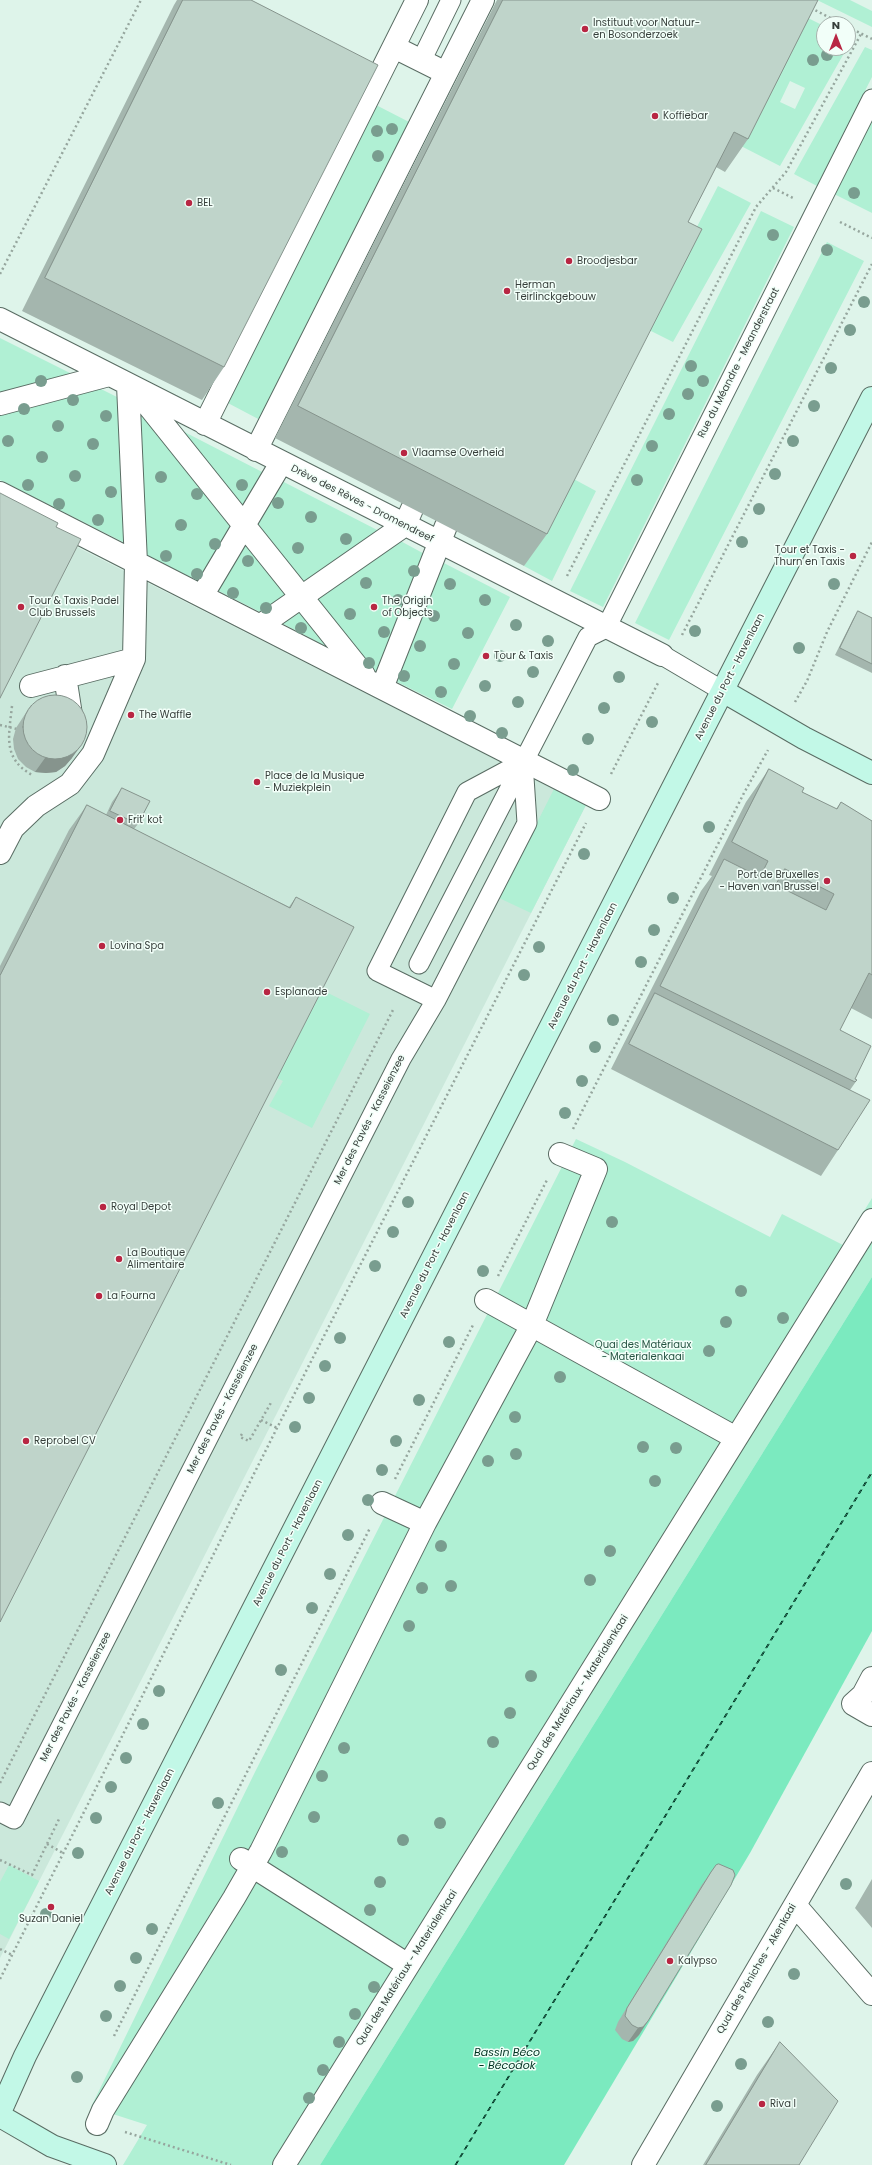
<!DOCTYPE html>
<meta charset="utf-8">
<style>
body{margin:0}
#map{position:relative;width:872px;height:2165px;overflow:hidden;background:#def4ea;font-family:Poppins,sans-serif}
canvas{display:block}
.north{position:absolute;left:816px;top:16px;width:40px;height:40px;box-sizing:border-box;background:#f2fff9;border:1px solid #a7b2ad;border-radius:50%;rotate:0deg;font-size:11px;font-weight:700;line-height:16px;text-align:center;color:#373f3b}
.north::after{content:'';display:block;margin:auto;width:14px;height:18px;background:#b82643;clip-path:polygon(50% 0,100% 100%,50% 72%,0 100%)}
</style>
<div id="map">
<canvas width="872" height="2165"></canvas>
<div class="north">N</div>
</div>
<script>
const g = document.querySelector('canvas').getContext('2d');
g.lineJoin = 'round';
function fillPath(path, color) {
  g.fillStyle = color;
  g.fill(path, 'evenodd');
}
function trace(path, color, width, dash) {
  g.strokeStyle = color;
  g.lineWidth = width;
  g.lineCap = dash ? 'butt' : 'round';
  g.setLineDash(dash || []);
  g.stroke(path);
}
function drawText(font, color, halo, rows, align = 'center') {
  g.font = font + ' Poppins,sans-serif';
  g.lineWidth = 3;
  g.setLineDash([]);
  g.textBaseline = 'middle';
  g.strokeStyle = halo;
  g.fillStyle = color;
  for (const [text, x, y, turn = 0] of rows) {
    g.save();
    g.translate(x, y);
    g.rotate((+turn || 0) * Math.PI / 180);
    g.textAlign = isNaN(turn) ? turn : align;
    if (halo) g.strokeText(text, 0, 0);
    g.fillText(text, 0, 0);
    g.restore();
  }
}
const built = new Path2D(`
 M0,528L73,545L586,805L0,1958Z`);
const green = new Path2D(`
 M817,0H850L872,11V27Z
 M804,16L824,26V48H847L780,166L739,145ZM790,81L805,88L795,109L780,102Z
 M865,47L872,50V77L817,186L794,174Z
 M376,105L413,124L262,421L226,402Z
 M872,120V213L834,194Z
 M718,186L751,203L673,342L645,328Z
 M761,211L794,227L603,607L570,591Z
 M827,242L864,261L669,640L635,623Z
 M0,338L80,378L0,399Z
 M93,385L125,401L131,546L0,480V409Z
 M134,407L148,414L238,527L204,584L141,552Z
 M167,423L268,475L243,518Z
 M570,477L596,491L552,581L524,566Z
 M278,479L385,534L302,590L250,525Z
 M245,534L294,596L266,615L213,588Z
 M395,538L430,557L383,675L363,664L308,599Z
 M438,560L510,597L452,709L391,679Z
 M302,604L341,654L276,620Z
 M554,789L586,805L531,913L499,898Z
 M318,988L370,1014L312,1128L269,1106L283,1081L273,1076Z
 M576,1139L625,1162L770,1237L782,1214L843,1245L872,1198V1277L320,2165H123L147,2125L91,2107L255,1772Z
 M9,1865L39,1881L9,1939L0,1934V1882Z`);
const water = new Path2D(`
 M872,1277V1631L750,1853L564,2165H320Z`);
const ferry = new Path2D(`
 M455,2165L872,1471
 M456,2165L872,1473`);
const path = new Path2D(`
 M811,8L842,24
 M848,27L872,39
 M773,188L793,198
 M840,222L872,238
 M0,274L141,0
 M567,576L756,207L786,172L861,34
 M682,635L872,264
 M795,702L807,681L827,632L872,542
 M12,706C9,735 2,758 32,775
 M0,725L17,729
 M611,774L658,683
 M573,1129L744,793L768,750
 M498,1276L548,1178
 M261,1420L277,1428
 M242,1434L240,1437L249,1441L272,1401
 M395,1479L473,1325
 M0,1783L394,1008
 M47,1844L63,1853
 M0,1860L32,1875L60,1817
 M0,1949L12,1955
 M0,1979L277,1428L586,823
 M114,2036L370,1528
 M125,2132L231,2165`);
const lane = new Path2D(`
 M425,53L451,0
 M662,655L723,691
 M419,964L588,637L606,628L872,99
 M436,1000L377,971L467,792L523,762
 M0,1812L14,1819L401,1059L436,1000L527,823L523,762`);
const street = new Path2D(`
 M394,47L446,73
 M0,319L662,655
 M139,394L364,675
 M0,404L109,375
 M205,424L417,0
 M256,450L483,0
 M0,493L599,799
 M202,596L281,463
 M261,625L405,525L412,509
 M65,676L71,715
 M31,686L134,659
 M382,688L446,526
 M0,853L13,828L36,806L70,784L93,754L134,659L136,563L128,385
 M486,1300L736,1438
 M382,1503L425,1523
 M872,1678L863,1695L853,1704L872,1715
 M241,1859L408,1965
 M795,1905L872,1994
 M97,2124L103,2110L234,1898L261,1851L425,1523L532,1325L596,1169L560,1154
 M284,2165L872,1220
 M643,2165L872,1773`);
const secondary = new Path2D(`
 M723,691L804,738L872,773
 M0,2112L25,2056L872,398
 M0,2116L52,2146L105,2165`);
const trees = [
 [827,55],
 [813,60],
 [392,129],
 [377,131],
 [378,156],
 [854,193],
 [773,235],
 [827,250],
 [864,302],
 [850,330],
 [691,366],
 [831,368],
 [41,381],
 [703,381],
 [688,394],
 [73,400],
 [814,406],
 [24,409],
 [669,414],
 [106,416],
 [58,426],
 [8,441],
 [793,441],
 [93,444],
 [652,446],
 [42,457],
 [775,474],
 [75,476],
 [161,477],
 [637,480],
 [28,485],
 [242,485],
 [111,492],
 [197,494],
 [278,503],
 [59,504],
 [759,509],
 [311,517],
 [98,520],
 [181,525],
 [346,539],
 [742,542],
 [215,544],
 [298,548],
 [166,556],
 [248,561],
 [414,571],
 [197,574],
 [366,583],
 [450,584],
 [834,584],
 [233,593],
 [398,600],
 [485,600],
 [266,608],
 [350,614],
 [434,616],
 [516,625],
 [301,628],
 [695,631],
 [384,632],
 [468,633],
 [548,641],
 [420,646],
 [799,648],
 [500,656],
 [369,663],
 [454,664],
 [533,672],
 [404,676],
 [619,677],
 [485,686],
 [441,692],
 [518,702],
 [604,708],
 [470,716],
 [652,722],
 [502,733],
 [588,739],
 [573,770],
 [709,827],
 [584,854],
 [673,898],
 [654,930],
 [539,947],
 [641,962],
 [524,975],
 [613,1020],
 [595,1047],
 [582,1081],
 [565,1113],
 [408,1202],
 [612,1222],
 [393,1232],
 [375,1266],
 [483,1271],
 [741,1291],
 [783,1318],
 [726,1322],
 [340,1338],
 [449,1342],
 [709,1351],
 [325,1366],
 [560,1377],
 [309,1398],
 [419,1400],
 [515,1417],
 [295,1427],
 [396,1441],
 [643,1447],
 [676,1448],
 [516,1454],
 [488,1461],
 [382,1470],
 [655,1481],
 [368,1500],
 [348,1535],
 [441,1546],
 [610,1551],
 [330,1574],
 [590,1580],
 [451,1586],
 [422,1588],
 [312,1608],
 [409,1626],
 [281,1670],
 [531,1676],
 [159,1691],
 [510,1713],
 [143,1724],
 [493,1742],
 [344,1748],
 [126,1758],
 [322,1776],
 [111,1787],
 [218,1803],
 [314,1817],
 [96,1818],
 [440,1823],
 [403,1840],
 [282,1852],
 [78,1853],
 [380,1882],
 [846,1884],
 [370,1910],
 [46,1914],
 [152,1929],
 [136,1958],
 [794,1974],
 [120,1986],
 [374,1987],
 [355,2014],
 [106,2016],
 [768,2022],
 [339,2042],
 [741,2064],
 [323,2070],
 [77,2077],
 [309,2098],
 [717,2106]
];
const wall = new Path2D(`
 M177,0H251L224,367L202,400L22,311L174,5Z
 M497,0H818L748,139L725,172L716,167L688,222L547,534L524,566L275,438Z
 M858,611L872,618V673L835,655L853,619Z
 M31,705L72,758L65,766L56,772L46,773L35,772L26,767L18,759L14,749L13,739L16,728Z
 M769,769L802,792L836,809L841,802L872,821V1019L851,1008L840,1030L855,1079L857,1080L850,1090L838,1150L821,1176L611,1069L701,891L712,876L709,875L746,802Z
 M122,788L138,824L134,829L289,907L296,897L0,1622V966L69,830L87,805L106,815L112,802Z
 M716,1865L639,2035L633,2041L628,2042L622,2039L615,2030L618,2022L701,1886Z
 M872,1879V1928L855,1908Z
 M780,2042L799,2165H703L757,2075Z`);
const shadedWall = new Path2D(`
 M82,744L72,758L65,766L56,772L46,773L35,772L45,758Z
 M648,2021L639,2035L633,2041L628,2042L638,2028Z`);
const building = new Path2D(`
 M183,0H251L378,65L224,367L45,278Z
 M503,0H818L748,139L734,132L688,222L702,229L547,534L298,406Z
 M0,493L58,523L56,527L81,539L0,698Z
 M858,611L872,618V664L840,648Z
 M23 727a32 32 0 1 1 64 0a32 32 0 1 1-64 0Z
 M769,769L804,788L802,792L837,809L841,802L872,821V975L869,973L840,1030L871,1046L855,1079L857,1080L855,1082L660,986L724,859L760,877L768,861L732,842ZM785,869L834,894L826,910L776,885Z
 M122,788L150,801L138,824L110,811Z
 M87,805L290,908L296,897L354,927L0,1622V976Z
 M655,993L870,1100L838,1150L629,1044Z
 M719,1864L733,1870L735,1875L731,1885L648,2021L643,2027L638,2028L632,2025L625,2016L627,2008L711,1872L716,1865Z
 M780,2042L838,2101L799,2165H706Z`);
const markers = [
 [585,29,4,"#b82643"],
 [655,116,4,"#b82643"],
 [189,203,4,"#b82643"],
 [569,261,4,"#b82643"],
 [507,291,4,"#b82643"],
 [404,453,4,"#b82643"],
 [853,556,4,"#b82643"],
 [21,607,4,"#b82643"],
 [374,607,4,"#b82643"],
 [486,656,4,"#b82643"],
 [131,715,4,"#b82643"],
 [257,782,4,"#b82643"],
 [120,820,4,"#b82643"],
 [827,881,4,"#b82643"],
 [102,946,4,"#b82643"],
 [267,992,4,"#b82643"],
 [103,1207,4,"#b82643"],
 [119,1259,4,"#b82643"],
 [99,1296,4,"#b82643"],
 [26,1441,4,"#b82643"],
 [51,1907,4,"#b82643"],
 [670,1961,4,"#b82643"],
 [762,2104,4,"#b82643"]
];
const poiNames = [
 ["Instituut voor Natuur-",593,23],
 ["en Bosonderzoek",593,35],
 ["Koffiebar",663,116],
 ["BEL",197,203],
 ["Broodjesbar",577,261],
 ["Herman",515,285],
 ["Teirlinckgebouw",515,297],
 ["Vlaamse Overheid",412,453],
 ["Tour et Taxis -",845,550,"right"],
 ["Thurn en Taxis",845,562,"right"],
 ["Tour & Taxis Padel",29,601],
 ["Club Brussels",29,613],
 ["The Origin",382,601],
 ["of Objects",382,613],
 ["Tour & Taxis",494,656],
 ["The Waffle",139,715],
 ["Place de la Musique",265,776],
 ["- Muziekplein",265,788],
 ["Frit' kot",128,820],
 ["Port de Bruxelles",819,875,"right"],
 ["- Haven van Brussel",819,887,"right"],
 ["Lovina Spa",110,946],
 ["Esplanade",275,992],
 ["Royal Depot",111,1207],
 ["La Boutique",127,1253],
 ["Alimentaire",127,1265],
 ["La Fourna",107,1296],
 ["Reprobel CV",34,1441],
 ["Suzan Daniel",51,1919,"center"],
 ["Kalypso",678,1961],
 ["Riva I",770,2104]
];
const streetNames = [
 ["Rue du Méandre - Meanderstraat",739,363,-63],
 ["Drève des Rêves - Dromendreef",362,504,27],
 ["Avenue du Port - Havenlaan",730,677,-63],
 ["Avenue du Port - Havenlaan",583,966,-63],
 ["Mer des Pavés - Kasseienzee",370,1120,-63],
 ["Avenue du Port - Havenlaan",435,1255,-63],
 ["Mer des Pavés - Kasseienzee",223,1409,-63],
 ["Avenue du Port - Havenlaan",288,1543,-63],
 ["Quai des Matériaux - Materialenkaai",578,1693,-58],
 ["Mer des Pavés - Kasseienzee",76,1697,-63],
 ["Avenue du Port - Havenlaan",140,1832,-63],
 ["Quai des Matériaux - Materialenkaai",407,1968,-58],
 ["Quai des Péniches - Akenkaai",757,1969,-60]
];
const parkNames = [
 ["Quai des Matériaux",643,1345],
 ["- Materialenkaai",643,1357]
];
const waterNames = [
 ["Bassin Béco",507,2053],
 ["- Bécodok",507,2066]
];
fillPath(built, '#cbe8db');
fillPath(green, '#b0f0d4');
fillPath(water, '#7beabf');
trace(ferry, '#032', 1, [5, 4]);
trace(lane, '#596c63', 21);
trace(street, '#596c63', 24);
trace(secondary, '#596c63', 24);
trace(path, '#96a69e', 2.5, [2, 3]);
trace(lane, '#fff', 19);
trace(street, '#fff', 22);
trace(secondary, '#c2f8e7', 22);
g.fillStyle = '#799d8f';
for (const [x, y] of trees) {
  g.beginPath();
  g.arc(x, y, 6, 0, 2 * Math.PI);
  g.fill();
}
fillPath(wall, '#a4b6ae');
fillPath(shadedWall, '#86948d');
fillPath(building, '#bfd4ca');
trace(building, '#86948d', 1);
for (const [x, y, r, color] of markers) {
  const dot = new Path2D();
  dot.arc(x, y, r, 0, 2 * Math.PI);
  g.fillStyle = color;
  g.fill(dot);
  trace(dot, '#f2fff9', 1.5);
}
drawText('10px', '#373f3b', '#f2fff9', poiNames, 'left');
drawText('10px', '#373f3b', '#f2fff9', streetNames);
drawText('10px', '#275644', '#f2fff9', parkNames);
drawText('italic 11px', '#032', '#f2fff9', waterNames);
</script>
